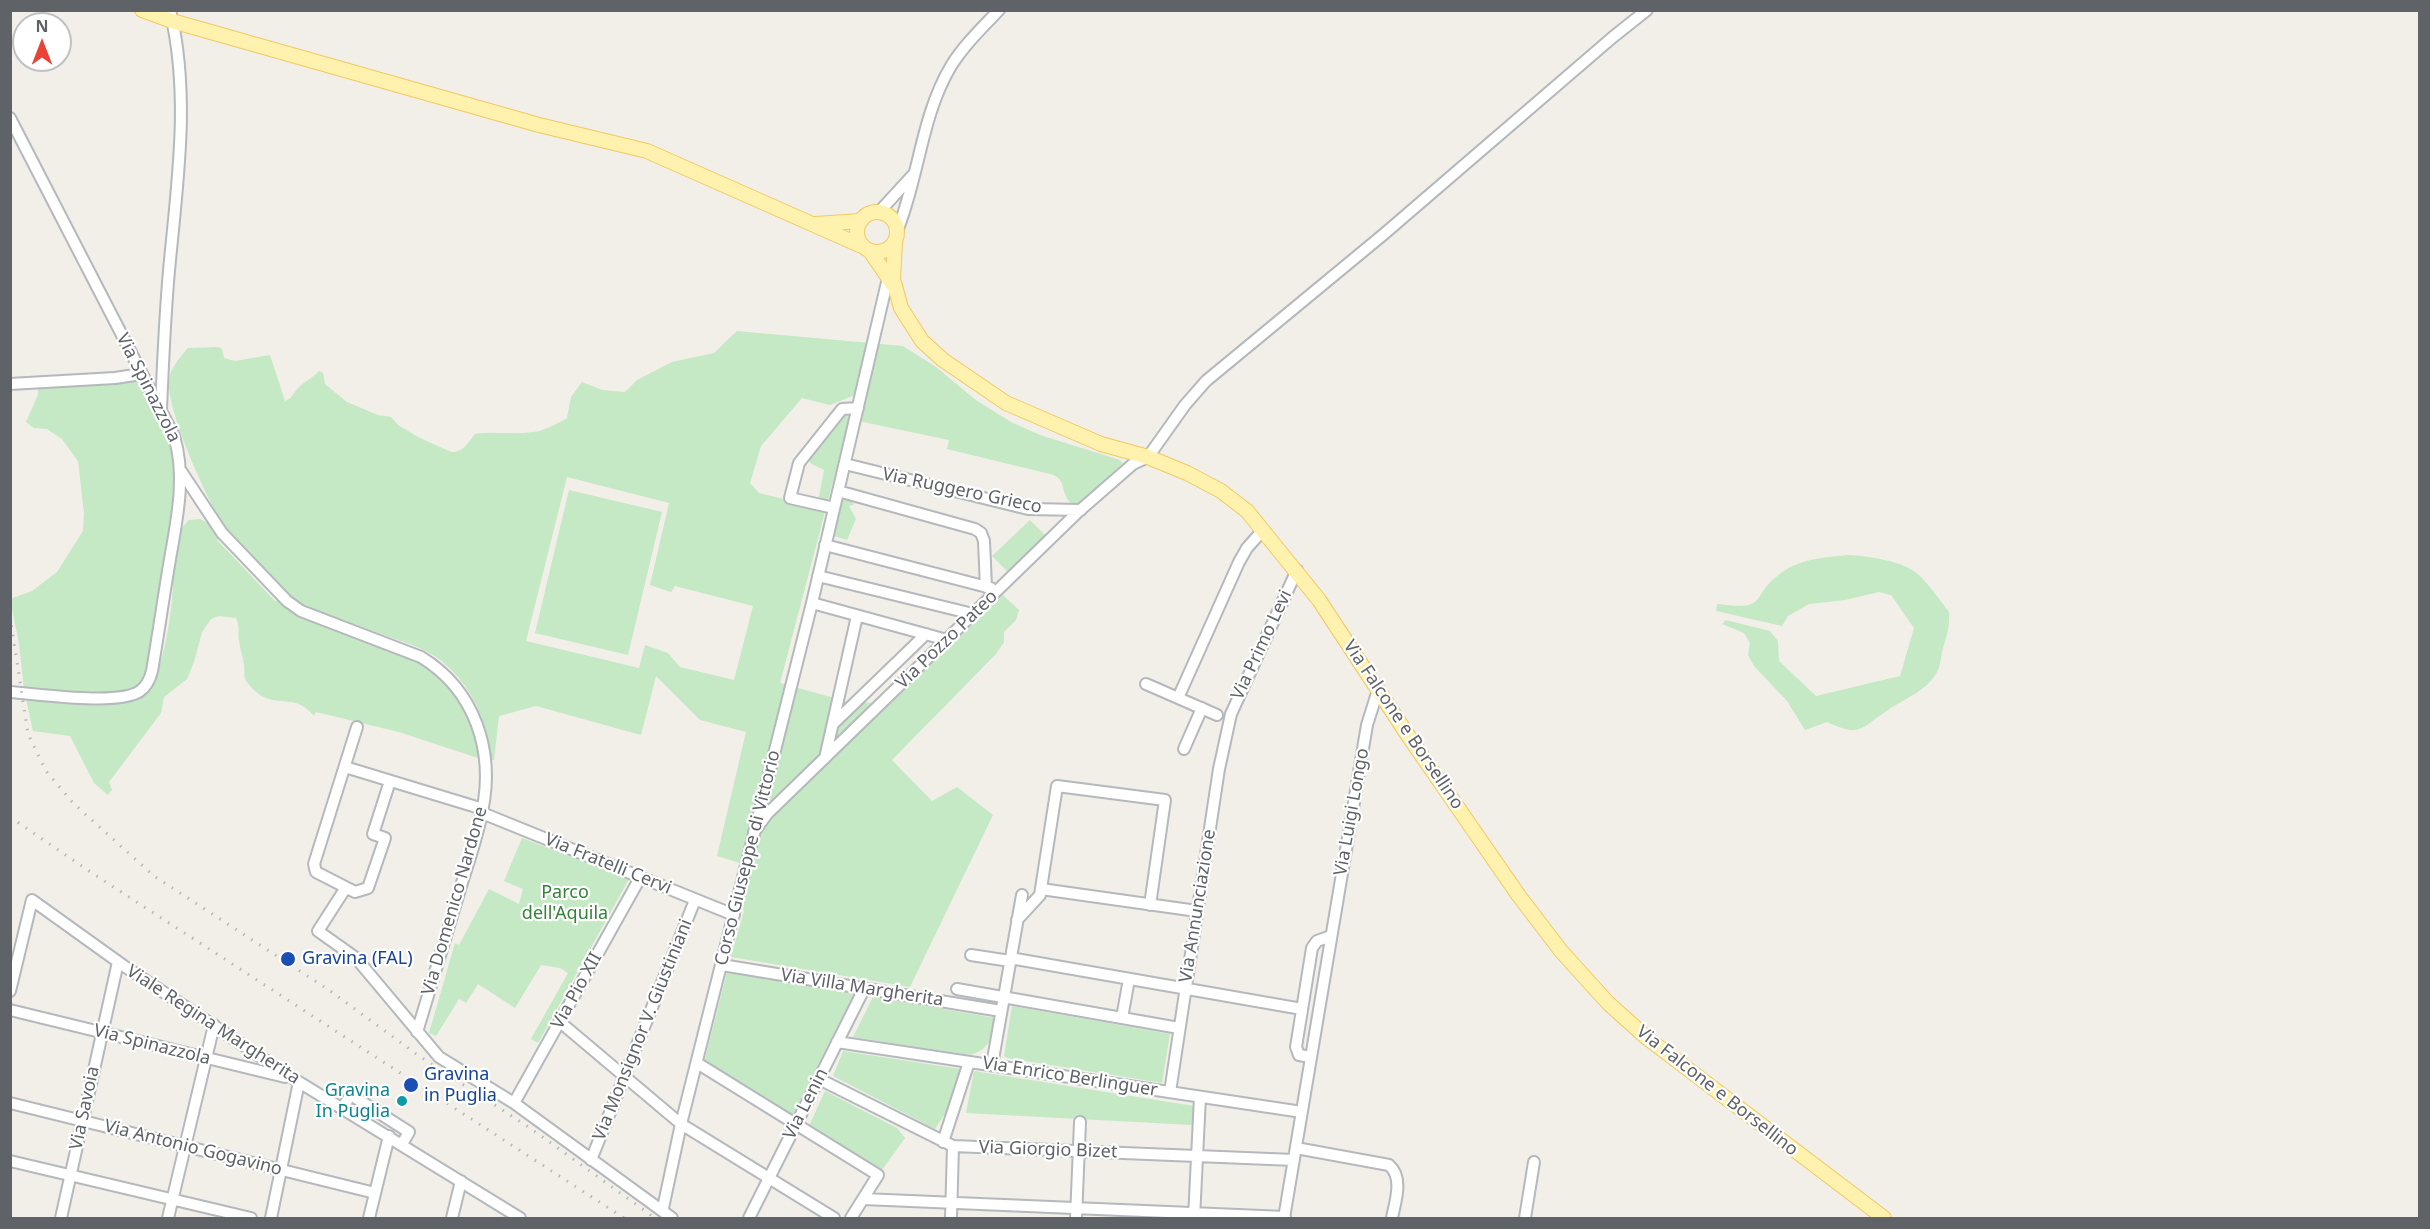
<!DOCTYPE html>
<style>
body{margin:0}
#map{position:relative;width:2430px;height:1229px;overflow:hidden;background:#f1efe8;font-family:"Noto Sans",sans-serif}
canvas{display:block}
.frame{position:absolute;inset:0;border:12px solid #5f6368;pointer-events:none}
.north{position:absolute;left:12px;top:12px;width:60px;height:60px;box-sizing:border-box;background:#fff;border:2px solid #bfc1c3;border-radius:50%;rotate:0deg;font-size:16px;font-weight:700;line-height:24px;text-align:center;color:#5f6368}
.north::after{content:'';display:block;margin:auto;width:21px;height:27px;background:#ea4335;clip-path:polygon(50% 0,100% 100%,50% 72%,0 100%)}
</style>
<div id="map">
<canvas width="2430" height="1229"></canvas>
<div class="frame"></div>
<div class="north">N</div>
</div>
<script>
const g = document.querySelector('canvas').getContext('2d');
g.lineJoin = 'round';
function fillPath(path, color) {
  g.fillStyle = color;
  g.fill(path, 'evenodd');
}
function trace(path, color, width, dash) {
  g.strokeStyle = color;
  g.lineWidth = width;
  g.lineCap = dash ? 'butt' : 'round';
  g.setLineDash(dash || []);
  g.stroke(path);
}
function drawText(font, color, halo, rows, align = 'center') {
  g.font = font + ' "Noto Sans",sans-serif';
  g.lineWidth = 4.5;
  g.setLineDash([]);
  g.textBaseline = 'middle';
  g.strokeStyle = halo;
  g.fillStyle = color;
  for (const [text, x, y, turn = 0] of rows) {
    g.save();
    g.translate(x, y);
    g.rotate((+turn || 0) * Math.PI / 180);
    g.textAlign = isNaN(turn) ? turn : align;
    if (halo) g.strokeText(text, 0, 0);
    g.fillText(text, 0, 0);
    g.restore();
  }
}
const green = new Path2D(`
 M737,331L903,346L936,367L976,400L1011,422L1040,435L1120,460L1123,463L1076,507C1058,495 1069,484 1054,475L947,449L949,440L863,422L861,420L866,399L855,395L830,405L802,398L761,446L750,483L759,493L817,507L824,470L810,463V452L842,415L850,417L780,683L845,701L890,704L1003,595L1019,610L1016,620L1004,632V642L996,654L892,760L932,801L957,787L993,815L910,987L731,957L744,911L742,909L753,867L717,856L746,732L700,720L656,676L641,735L536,706L499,716L494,760H490C490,722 468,679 436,657C420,646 400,641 381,634C354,624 327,614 299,604L286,594L228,530L226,531C210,504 161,403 170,375C173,365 181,356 188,348L219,347L222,349L224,358L235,361L270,355L285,401C293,398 293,393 299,387C305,381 313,378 319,371L323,373L325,384L347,402L378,415L391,417L398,425L418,437L451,452C464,452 467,444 475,434C494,431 514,435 533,432C544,431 554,425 564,420L567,418L571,397L582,382L602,390L625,392L637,380L672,362L714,353ZM567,477L669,503L650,585L671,592L675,586L753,606L734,680L680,667L668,653L645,645L639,668L526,641Z
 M132,381L141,382L167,435L173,455L176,479L164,580L147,672C140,685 136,688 121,693L24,689L19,644L10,599L32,591L57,572L83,531L84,513L78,461L62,439L47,429L34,428L26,422L38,395V386Z
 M569,490L662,512L628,655L535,633Z
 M844,497L855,504L849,506L856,519L847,540L834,536Z
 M200,519L208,523L220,537L217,540L275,601L279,600L400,653L435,672L460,701L469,717L478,744V758L399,732L316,712L314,716C291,688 271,715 247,682C243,677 245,671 244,664C243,657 240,649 239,641C238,633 240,626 236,618L219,616L211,619L202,632L194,662L187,679L164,697L161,713L109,782L112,790L108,795L94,783L70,736L33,731L26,699C57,701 111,711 140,698C163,687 174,601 173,579C172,563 178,545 181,529L189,520Z
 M1030,520L1046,536L1008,572L992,556Z
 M1848,555C1868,556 1904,561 1919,575C1930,586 1940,600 1949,612C1950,626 1947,635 1943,648C1941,655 1941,663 1938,670C1928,691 1905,698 1888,710C1860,728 1861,738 1827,722L1805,730L1787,701L1754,666L1748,655L1750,643L1744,633L1722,624L1726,620L1770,631L1778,641L1779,661L1816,696L1900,676L1914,628L1891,595L1879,592L1845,600L1809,604L1788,616L1782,626L1716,611L1717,604C1771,611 1748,597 1781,573C1800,559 1825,557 1848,555Z
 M522,838L629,879L538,1043L531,1039L568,973L560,968L541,965L515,1008L478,984L466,1003L459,999L436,1036L429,1033L455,943L459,945L489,889L519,904L523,889L504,881Z
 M727,972L854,994L792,1116L704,1063Z
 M873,997L996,1018C990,1039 992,1048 970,1055L853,1037Z
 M1012,1006L1170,1034L1162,1083L1007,1058L1004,1056Z
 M843,1051L960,1069L946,1112L935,1129L833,1076Z
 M974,1071L1194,1106L1192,1125L966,1113Z
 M825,1091L897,1128L905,1138L882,1170L809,1126Z`);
const minor = new Path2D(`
 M10,118L174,436C187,478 176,523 169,565C163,601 158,636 152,671C150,679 147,686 140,691C119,706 39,694 10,692
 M879,212L913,175
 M897,231C919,178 921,116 951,66C964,45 982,28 999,10
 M10,384L115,378L141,374
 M161,410C163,360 165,310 170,260C178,177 190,93 170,10
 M845,464L1028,509L1081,510
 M181,471L222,533L287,601L301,611L421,657C475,690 495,751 482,812C477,840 466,868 458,896C444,941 431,987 417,1032
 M838,491L975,529L981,533L984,541L986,587
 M834,508L790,498L799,463L842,409L858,408
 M825,545L991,588
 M818,576L973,614
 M812,603L947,640
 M1146,684L1217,715
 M1178,698L1239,562L1247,548L1263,530
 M834,723L926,634
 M357,727L314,864L316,872L355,892L368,888L385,838L373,834L390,781
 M1184,749L1202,708
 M825,758L857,616
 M345,767L483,809
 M482,813L734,915
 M754,832L767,814L1078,512L1133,464L1148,457L1185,405L1206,381L1384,234L1613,37L1647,10
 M345,889L318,931L356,958L439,1057L514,1103L672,1218
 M1041,889L1197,911
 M1017,920L1040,895L1057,786L1165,800L1150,905
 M971,955L1010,961
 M1010,958L1302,1009
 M722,965L1001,1011
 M957,989L1179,1028
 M10,991L32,900L124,966L294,1079L520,1218
 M10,1010L285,1077
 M1122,1018L1129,979
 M560,1022L681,1124L834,1218
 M837,1042L1302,1112
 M1311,1057L1299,1055L1296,1047L1312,948L1317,941L1331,936
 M697,1063L878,1175L851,1218
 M992,1065L1022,895
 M819,1079L953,1146L1294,1160
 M1170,1092L1219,769L1231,714L1297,570
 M10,1103L375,1193
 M514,1103L640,878
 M342,1108L351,1095L409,1132L402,1144
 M943,1142L969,1062
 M1296,1148L1389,1165C1404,1178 1395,1202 1392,1218
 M591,1160L695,900
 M10,1161L251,1218
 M863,1199L1285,1217
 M663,1208L681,1124L812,603L888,278
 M61,1218L118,962
 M168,1218L214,1025
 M271,1218L299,1082
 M369,1218L389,1136
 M452,1218L461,1181
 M749,1218L864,989
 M951,1218L953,1146
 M1076,1218L1080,1122
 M1194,1218L1200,1097
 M1284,1218L1367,725L1378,690
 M1525,1218L1534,1162`);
const major = new Path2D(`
 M142,10L172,21L539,125L647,151L864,247
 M857 232a20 20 0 1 1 40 0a20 20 0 1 1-40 0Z
 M815,224L861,221
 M895,242L893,279L901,308L922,341L943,360L1006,403L1101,444L1148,457L1187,473L1221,491L1247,511L1319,600L1409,737L1519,896L1561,951L1608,1003L1647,1038L1884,1218
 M870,251L894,286`);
const rail = new Path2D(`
 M10,616L28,734L46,771L73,803L154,876L329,990L419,1056L530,1128L655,1218
 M10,817L92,873L624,1218`);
const markers = [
 [288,959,8,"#1a4fb4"],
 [411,1085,8,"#1a4fb4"],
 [402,1101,6,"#0f9aa8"]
];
const streetNames = [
 ["Via Spinazzola",148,388,63],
 ["Via Ruggero Grieco",962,491,12],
 ["Via Pozzo Pateo",947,640,-44],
 ["Via Primo Levi",1262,645,-65],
 ["Via Falcone e Borsellino",1403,725,56],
 ["Via Luigi Longo",1352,812,-80],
 ["Corso Giuseppe di Vittorio",748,858,-76],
 ["Via Fratelli Cervi",608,864,22],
 ["Via Domenico Nardone",455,901,-74],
 ["Via Annunciazione",1198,906,-81],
 ["Via Villa Margherita",862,988,9],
 ["Via Pio XII",577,991,-61],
 ["Viale Regina Margherita",213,1025,33],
 ["Via Monsignor V. Giustiniani",643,1030,-68],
 ["Via Spinazzola",152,1045,14],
 ["Via Enrico Berlinguer",1070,1077,9],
 ["Via Falcone e Borsellino",1717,1091,38],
 ["Via Lenin",806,1104,-63],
 ["Via Savoia",85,1108,-78],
 ["Via Antonio Gogavino",193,1148,14],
 ["Via Giorgio Bizet",1048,1150,2]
];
const parkNames = [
 ["Parco",565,893],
 ["dell'Aquila",565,914]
];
const transitNames = [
 ["Gravina (FAL)",302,959],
 ["Gravina",424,1075],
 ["in Puglia",424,1096]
];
const cultureNames = [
 ["Gravina",390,1091],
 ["In Puglia",390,1112]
];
fillPath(green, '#c5e8c5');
trace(minor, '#b5b8bc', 14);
trace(major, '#f2c960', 16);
trace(minor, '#fff', 10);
trace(major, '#fff2af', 14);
trace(rail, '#b6b7b8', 3, [1.5, 8]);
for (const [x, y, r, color] of markers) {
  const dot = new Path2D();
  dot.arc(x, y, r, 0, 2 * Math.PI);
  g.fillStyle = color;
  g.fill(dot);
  trace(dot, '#fff', 2);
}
drawText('18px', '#5f6368', '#fff', streetNames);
drawText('18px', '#348238', '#fff', parkNames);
drawText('18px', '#164399', '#fff', transitNames, 'left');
drawText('18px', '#0d838f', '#fff', cultureNames, 'right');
</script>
